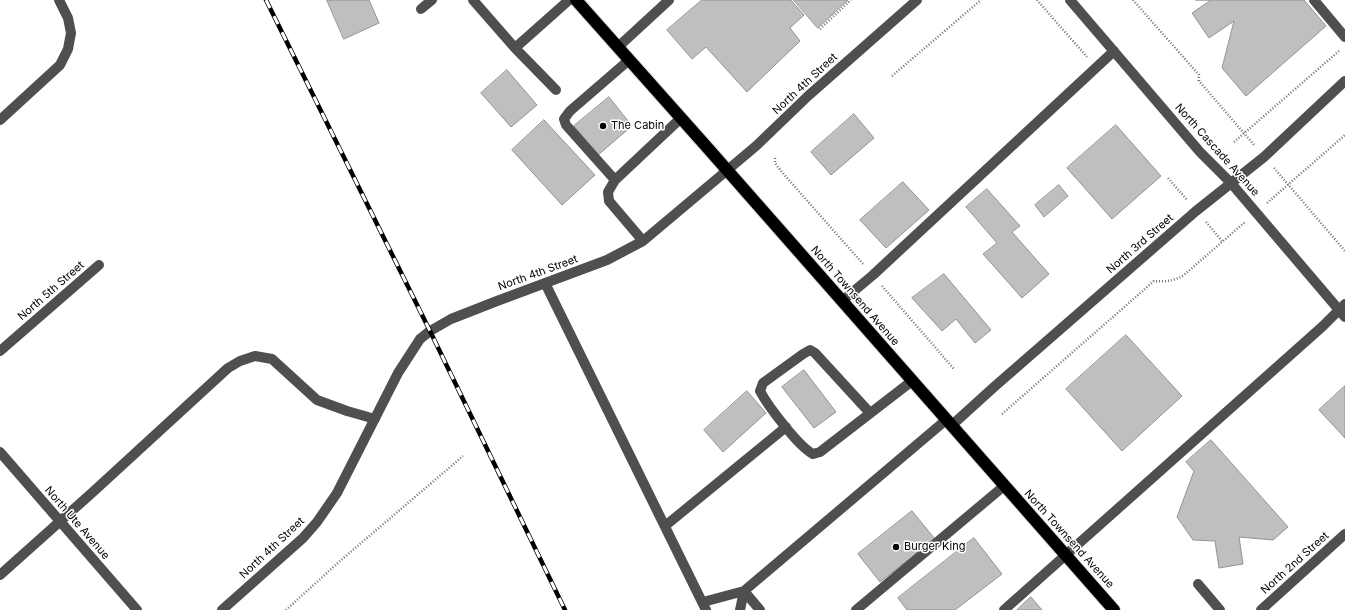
<!DOCTYPE html>
<style>
body{margin:0}
canvas{display:block;background:#fff}
</style>
<canvas width="1345" height="610"></canvas>
<script>
const g = document.querySelector('canvas').getContext('2d');
g.lineJoin = 'round';
function fillPath(path, color) {
  g.fillStyle = color;
  g.fill(path, 'evenodd');
}
function trace(path, color, width, dash) {
  g.strokeStyle = color;
  g.lineWidth = width;
  g.lineCap = dash ? 'butt' : 'round';
  g.setLineDash(dash || []);
  g.stroke(path);
}
function drawText(font, color, halo, rows, align = 'center') {
  g.font = font + ' Inter,sans-serif';
  g.lineWidth = 3;
  g.setLineDash([]);
  g.textBaseline = 'middle';
  g.strokeStyle = halo;
  g.fillStyle = color;
  for (const [text, x, y, turn = 0] of rows) {
    g.save();
    g.translate(x, y);
    g.rotate((+turn || 0) * Math.PI / 180);
    g.textAlign = isNaN(turn) ? turn : align;
    if (halo) g.strokeText(text, 0, 0);
    g.fillText(text, 0, 0);
    g.restore();
  }
}
const building = new Path2D(`
 M327,0H369L379,23L344,39Z
 M702,0H791L804,15L790,28L800,41L747,92L706,47L692,59L667,30Z
 M794,0H848L818,28Z
 M1196,0H1304L1326,26L1246,96L1222,68L1234,21L1209,38L1192,13L1211,0Z
 M507,70L537,105L511,127L481,93Z
 M609,97L632,126L598,155L574,126Z
 M854,114L874,138L831,175L811,152Z
 M544,120L595,175L562,205L512,150Z
 M1116,125L1161,176L1112,219L1067,168Z
 M903,182L929,210L886,248L860,220Z
 M1059,185L1068,196L1044,217L1035,205Z
 M987,189L1020,226L1012,232L1049,274L1022,298L983,254L997,243L966,207Z
 M944,274L991,330L975,343L956,319L942,331L912,298Z
 M1126,335L1182,396L1122,451L1066,389Z
 M804,370L836,412L814,428L782,387Z
 M1345,386V438L1319,410Z
 M747,391L766,413L723,452L704,430Z
 M1211,440L1288,527L1273,540L1239,537L1243,564L1219,568L1215,541L1193,540L1177,517L1194,471L1186,462Z
 M912,511L935,539L880,582L858,554Z
 M974,538L1002,574L955,610H907L898,598Z
 M1031,597L1042,610H1017Z`);
const path = new Path2D(`
 M1037,0L1087,57
 M1133,0L1199,75V81L1255,146
 M820,29L851,0
 M892,76L981,0
 M1234,142L1339,51
 M775,158V163L781,171L863,264
 M1274,168L1345,251
 M1168,178L1187,200
 M1267,203L1345,135
 M1206,222L1222,241
 M882,286L954,369
 M1002,414L1154,281C1165,282 1174,281 1184,275L1245,222
 M286,610L340,561L463,456`);
const minor = new Path2D(`
 M473,0L515,48L569,0
 M1070,0L1200,152L1231,183L1345,317
 M1314,0L1345,37
 M421,9L432,0
 M618,47L669,0
 M515,48L556,90
 M629,60L570,111L564,119L566,125L615,180L681,118
 M0,120L60,65L68,49L71,33L68,18L59,0
 M615,180L608,192L609,201L643,241
 M545,283L706,610
 M842,301L873,275L1114,51
 M0,351L99,265
 M870,413L815,353L810,350L803,354L763,383L760,391C768,406 798,446 813,454L820,452L912,381
 M951,426L994,387L1196,211L1264,157L1345,81
 M0,452L137,610
 M665,526L786,427
 M0,575L94,491L228,368L240,361L255,356L272,359L317,400L347,411L375,419
 M1198,584L1220,610
 M744,591L760,610
 M703,602L744,591L946,420
 M222,610L303,538L317,522L337,493L398,373L420,339L430,331L451,319L497,301L607,260L643,241L756,146L808,96L917,0
 M740,610L744,591
 M856,610L1004,486
 M1004,610L1323,326L1345,304
 M1261,610L1345,534`);
const highway = new Path2D(`
 M576,0L705,145L1114,610`);
const rail = new Path2D(`
 M266,0L430,331L565,610`);
const markers = [
 [603,126,4,"#000"],
 [896,547,4,"#000"]
];
const streetNames = [
 ["North 4th Street",805,84,-43],
 ["North Cascade Avenue",1217,150,48],
 ["North 3rd Street",1140,244,-41],
 ["North 4th Street",538,273,-20],
 ["North 5th Street",51,291,-41],
 ["North Townsend Avenue",855,296,49],
 ["North Ute Avenue",77,523,49],
 ["North Townsend Avenue",1069,539,48],
 ["North 4th Street",272,548,-43],
 ["North 2nd Street",1295,563,-42]
];
const poiNames = [
 ["The Cabin",611,126],
 ["Burger King",904,547]
];
fillPath(building, '#bfbfbf');
trace(building, '#939393', 1);
trace(highway, '#dbdbdb', 14);
trace(path, '#717171', 2.5, [1, 2]);
trace(minor, '#4f4f4f', 10);
trace(highway, '#000', 12);
trace(rail, '#000', 4.5);
trace(rail, '#fff', 3, [9]);
for (const [x, y, r, color] of markers) {
  const dot = new Path2D();
  dot.arc(x, y, r, 0, 2 * Math.PI);
  g.fillStyle = color;
  g.fill(dot);
  trace(dot, '#fff', 1.5);
}
drawText('11px', '#000', '#fff', streetNames);
drawText('11px', '#000', '#fff', poiNames, 'left');
</script>
